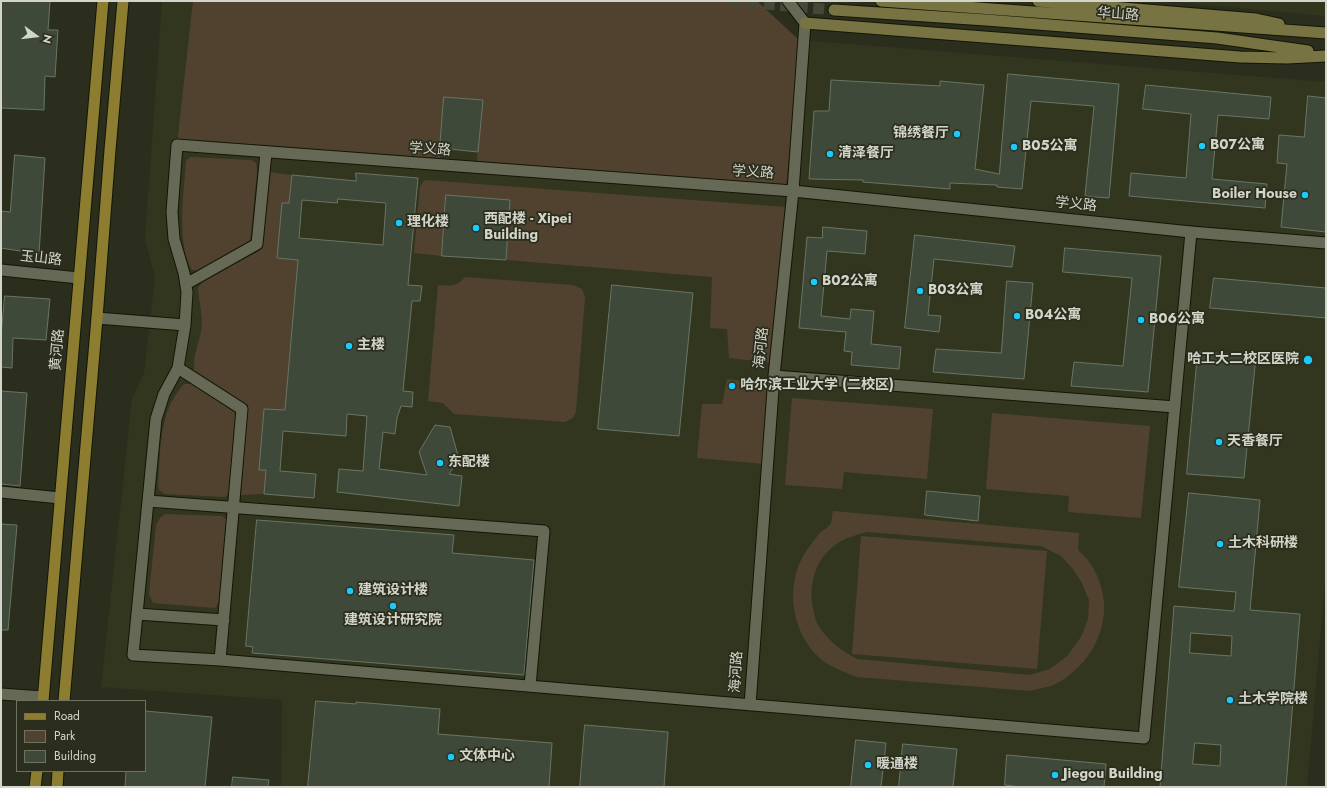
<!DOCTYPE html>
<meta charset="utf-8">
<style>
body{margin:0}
#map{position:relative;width:1327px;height:788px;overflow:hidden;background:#2c2e1d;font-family:Jost,sans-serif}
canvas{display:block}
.frame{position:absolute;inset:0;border:2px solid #d3d5ca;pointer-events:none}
.legend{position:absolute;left:16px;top:700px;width:130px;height:72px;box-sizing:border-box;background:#2c2e1d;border:1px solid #6f7162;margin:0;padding:5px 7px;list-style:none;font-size:12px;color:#d3d5ca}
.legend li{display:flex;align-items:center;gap:8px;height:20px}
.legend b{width:20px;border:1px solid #6f7162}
.north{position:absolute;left:16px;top:16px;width:40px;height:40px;-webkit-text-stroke:3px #2c2e1d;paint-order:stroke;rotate:105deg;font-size:11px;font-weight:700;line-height:16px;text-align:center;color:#d3d5ca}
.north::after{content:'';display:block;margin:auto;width:14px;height:18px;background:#d3d5ca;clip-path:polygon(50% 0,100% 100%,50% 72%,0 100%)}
</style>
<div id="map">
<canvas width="1327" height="788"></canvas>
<div class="frame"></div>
<ul class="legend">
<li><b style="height:5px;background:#8c7d30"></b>Road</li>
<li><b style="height:11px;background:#514230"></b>Park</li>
<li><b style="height:11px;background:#3e493a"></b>Building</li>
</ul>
<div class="north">N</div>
</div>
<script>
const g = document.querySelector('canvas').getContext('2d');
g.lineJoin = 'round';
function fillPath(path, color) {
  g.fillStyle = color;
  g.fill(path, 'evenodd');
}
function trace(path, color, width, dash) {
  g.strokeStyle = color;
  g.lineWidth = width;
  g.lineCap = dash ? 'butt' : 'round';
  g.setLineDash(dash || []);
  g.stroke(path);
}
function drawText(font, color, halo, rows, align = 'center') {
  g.font = font + ' Jost,"Noto Sans SC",sans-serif';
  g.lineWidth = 3.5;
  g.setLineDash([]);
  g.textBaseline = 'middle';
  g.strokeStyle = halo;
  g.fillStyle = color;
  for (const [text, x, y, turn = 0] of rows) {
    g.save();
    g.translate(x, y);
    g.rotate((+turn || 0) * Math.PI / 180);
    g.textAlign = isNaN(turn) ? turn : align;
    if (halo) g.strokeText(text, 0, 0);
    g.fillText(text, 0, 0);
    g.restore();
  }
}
const built = new Path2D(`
 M162,1H757L799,40L1326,82V571L1307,787H281L282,700L101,687L132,399L144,373L155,277L145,239Z
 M1164,1H1326V16Z`);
const green = new Path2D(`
 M193,1H757L799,40L786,188L477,161L483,100L445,97L440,148V158L179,140L177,145Z
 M190,157L251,160L256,163L257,171L251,234L249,244L201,271L192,270C176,243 184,191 186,161Z
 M268,172L292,175L289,203H282L298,260L285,410L264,409L259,469L266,470L264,494L241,495L248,405L194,370C193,356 198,345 201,332C204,317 199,303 198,288L204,280L261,250Z
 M425,180L785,207L773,363L729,358L727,329L710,328L712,277L506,260L510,200L446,195L442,256L414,253L420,186Z
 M465,277L573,285L582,289L585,297L576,412L573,418L565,422L454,414L443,403L428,401L438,285C450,286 457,287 465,277Z
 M727,379L770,384L764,464L697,458L702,404H722Z
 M184,384H191L234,412L237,423L229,493L225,497L165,494L159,490L158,485C161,450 158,412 184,384Z
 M792,398L933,409L927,479L844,472L842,489L785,485Z
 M992,413L1150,426L1141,518L1068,512L1069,496L986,489Z
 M833,511L1079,533L1078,550C1082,554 1087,558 1090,563C1111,595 1108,631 1085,660C1076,670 1064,681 1051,686C1044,688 1037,689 1030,691L857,677C847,673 836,669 826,663C794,641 784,592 802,558C807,549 813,541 820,533C823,530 829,527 831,523C832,519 832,514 833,511ZM867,532L1041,546L1061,556L1072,568L1081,581L1089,600L1088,619L1081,637L1067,656L1050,669L1030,675L857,659C842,651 827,640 818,625C816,622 815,617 814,613C808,589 813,562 834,546C843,538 856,535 867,532Z
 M165,514L222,516L227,520L219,601L215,608L153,603L149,594L156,525L160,518Z
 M861,536L1047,551L1037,669L852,654Z`);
const building = new Path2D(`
 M1,1H50L48,30H58L55,77L45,76L44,110L1,108Z
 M1008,74L1119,84L1109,198L1085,196L1094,106L1031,101L1022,189L997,187V185L950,183V189L863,182V180L809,179L814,111H829L831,80L940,86V81L984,85L975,169L999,174Z
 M1146,85L1271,97L1269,119L1218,115L1212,179L1267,184L1265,208L1129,196L1131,173L1186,178L1191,114L1143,109Z
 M1308,96L1326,98V232L1281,227L1287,164L1277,163L1279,135L1304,137Z
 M444,97L483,100L478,152L440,148Z
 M15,155L45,158L39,254L1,248V211L10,212Z
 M356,173L418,178L408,285L422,286L420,301H412L403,391L413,392L412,407L401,406L397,418L395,434L383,432L379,469L427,475L419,452L435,425L450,427L459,459L449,474L462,476L459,506L337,492L339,469L363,471L367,416L347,414L346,436L283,431L280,471L316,474L314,498L264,494L266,470H259L264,409L285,410L298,260L277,258L282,203H289L292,175L356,181ZM338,199L386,203L383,245L299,238L302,200L337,203Z
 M446,195L510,200L506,260L442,256Z
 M823,227L867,231L865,254L827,251L821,316L850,319L851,309L874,311L871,344L901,347L899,369L851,365L852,352L844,351L846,332L799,328L807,237L822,238Z
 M915,235L1015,246L1012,267L934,259L928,315L941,316L939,332L905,328Z
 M1065,248L1161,256L1148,392L1071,386L1074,362L1123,366L1132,278L1063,272Z
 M1214,278L1326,288V318L1210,308Z
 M1007,281L1033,283L1024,379L933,372L936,349L1001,353Z
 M612,285L693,293L679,436L598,429Z
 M5,296L50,299L46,340L13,338L12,368L1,367V337Z
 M1198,352L1256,356L1244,478L1187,474Z
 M1,391L27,393L20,486L1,484Z
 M927,491L980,496L978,521L925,515Z
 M1189,493L1260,500L1250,610L1300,614L1286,787H1160L1174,606L1234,611L1236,592L1179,587ZM1191,633L1232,636L1231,656L1190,653ZM1195,743L1221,745L1220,766L1193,764Z
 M257,520L454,535L452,553L534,560L524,675L252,653L253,647L246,646Z
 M1,524L17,525L8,630H1Z
 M316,701L356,704V702L440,709L438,734L552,743L549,787H308Z
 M145,711L212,717L205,787H125L126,771H145Z
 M585,725L668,732L664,787H580Z
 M856,740L886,743L881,787H851Z
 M903,744L957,749L953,787H899Z
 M1007,755L1106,764L1104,787H1021L1005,785Z
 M233,777L269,780L268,787H232Z`);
const secondaryTunnel = new Path2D(`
 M731,1L834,10`);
const minor = new Path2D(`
 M186,284L257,244L266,153
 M97,318L185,325
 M178,368L242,409L220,660L1144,738L1191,232
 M774,376L1175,407
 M148,501L544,531L530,686
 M137,614L224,620
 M220,660L133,655L156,419L164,394L178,368L185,325L187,292L184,273L174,239L172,212L177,145L793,191L1191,232L1326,243
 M750,705L774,376L793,191L805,23L788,1`);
const tertiary = new Path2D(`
 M1,270L79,278
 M1,492L60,498
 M1,694L43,697`);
const secondary = new Path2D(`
 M881,1L1326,33
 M1038,1L1256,19L1279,24
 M834,10L986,20L1217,38L1308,51
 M805,23L1240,57L1287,58L1326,56`);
const primary = new Path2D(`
 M43,701L103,1
 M64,701L97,318L110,150L123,1
 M35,787L37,771
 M57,787L58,771`);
const markers = [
 [957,134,4,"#19cafc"],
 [1202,146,4,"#19cafc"],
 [1014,147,4,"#19cafc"],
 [830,154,4,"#19cafc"],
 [1305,195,4,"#19cafc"],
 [399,223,4,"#19cafc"],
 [476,228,4,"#19cafc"],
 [814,282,4,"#19cafc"],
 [920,291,4,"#19cafc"],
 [1017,316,4,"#19cafc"],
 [1141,320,4,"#19cafc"],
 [349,346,4,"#19cafc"],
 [1308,360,5,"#19cafc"],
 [732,386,4,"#19cafc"],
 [1219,442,4,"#19cafc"],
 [440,463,4,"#19cafc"],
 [1220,544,4,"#19cafc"],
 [350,591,4,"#19cafc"],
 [393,606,4,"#19cafc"],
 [1230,700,4,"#19cafc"],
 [451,757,4,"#19cafc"],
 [868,765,4,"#19cafc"],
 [1055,775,4,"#19cafc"]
];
const streetNames = [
 ["华山路",1118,15,4],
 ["学义路",430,150,4],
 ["学义路",753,173,4],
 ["学义路",1076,205,6],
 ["玉山路",41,259,6],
 ["海河路",762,348,-84],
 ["黄河路",58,350,-85],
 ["海河路",737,672,-86]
];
const poiNames = [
 ["锦绣餐厅",949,134,"right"],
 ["B07公寓",1210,146],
 ["B05公寓",1022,147],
 ["清泽餐厅",838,154],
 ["Boiler House",1297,195,"right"],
 ["西配楼 - Xipei",484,220],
 ["Building",484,236],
 ["理化楼",407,223],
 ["B02公寓",822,282],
 ["B03公寓",928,291],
 ["B04公寓",1025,316],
 ["B06公寓",1149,320],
 ["主楼",357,346],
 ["哈工大二校区医院",1299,360,"right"],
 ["哈尔滨工业大学 (二校区)",740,386],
 ["天香餐厅",1227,442],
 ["东配楼",448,463],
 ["土木科研楼",1228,544],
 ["建筑设计楼",358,591],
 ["建筑设计研究院",393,621,"center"],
 ["土木学院楼",1238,700],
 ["文体中心",459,757],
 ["暖通楼",876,765],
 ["Jiegou Building",1063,775]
];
fillPath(built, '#32361e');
fillPath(green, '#514230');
fillPath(building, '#3e493a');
trace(building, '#697564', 1);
trace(secondaryTunnel, '#454737', 11, [11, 5.5]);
trace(minor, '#141606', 13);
trace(tertiary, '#141606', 13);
trace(secondary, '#141606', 13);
trace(primary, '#141606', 13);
trace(minor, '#656955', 11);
trace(tertiary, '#656955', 11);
trace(secondary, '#787342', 11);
trace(primary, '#8c7d30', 11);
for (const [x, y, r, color] of markers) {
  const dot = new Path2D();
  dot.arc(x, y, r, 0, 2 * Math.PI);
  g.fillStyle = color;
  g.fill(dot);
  trace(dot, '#2c2e1d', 1.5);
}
drawText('14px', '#d3d5ca', '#2c2e1d', streetNames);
drawText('bold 14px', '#d3d5ca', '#2c2e1d', poiNames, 'left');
</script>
